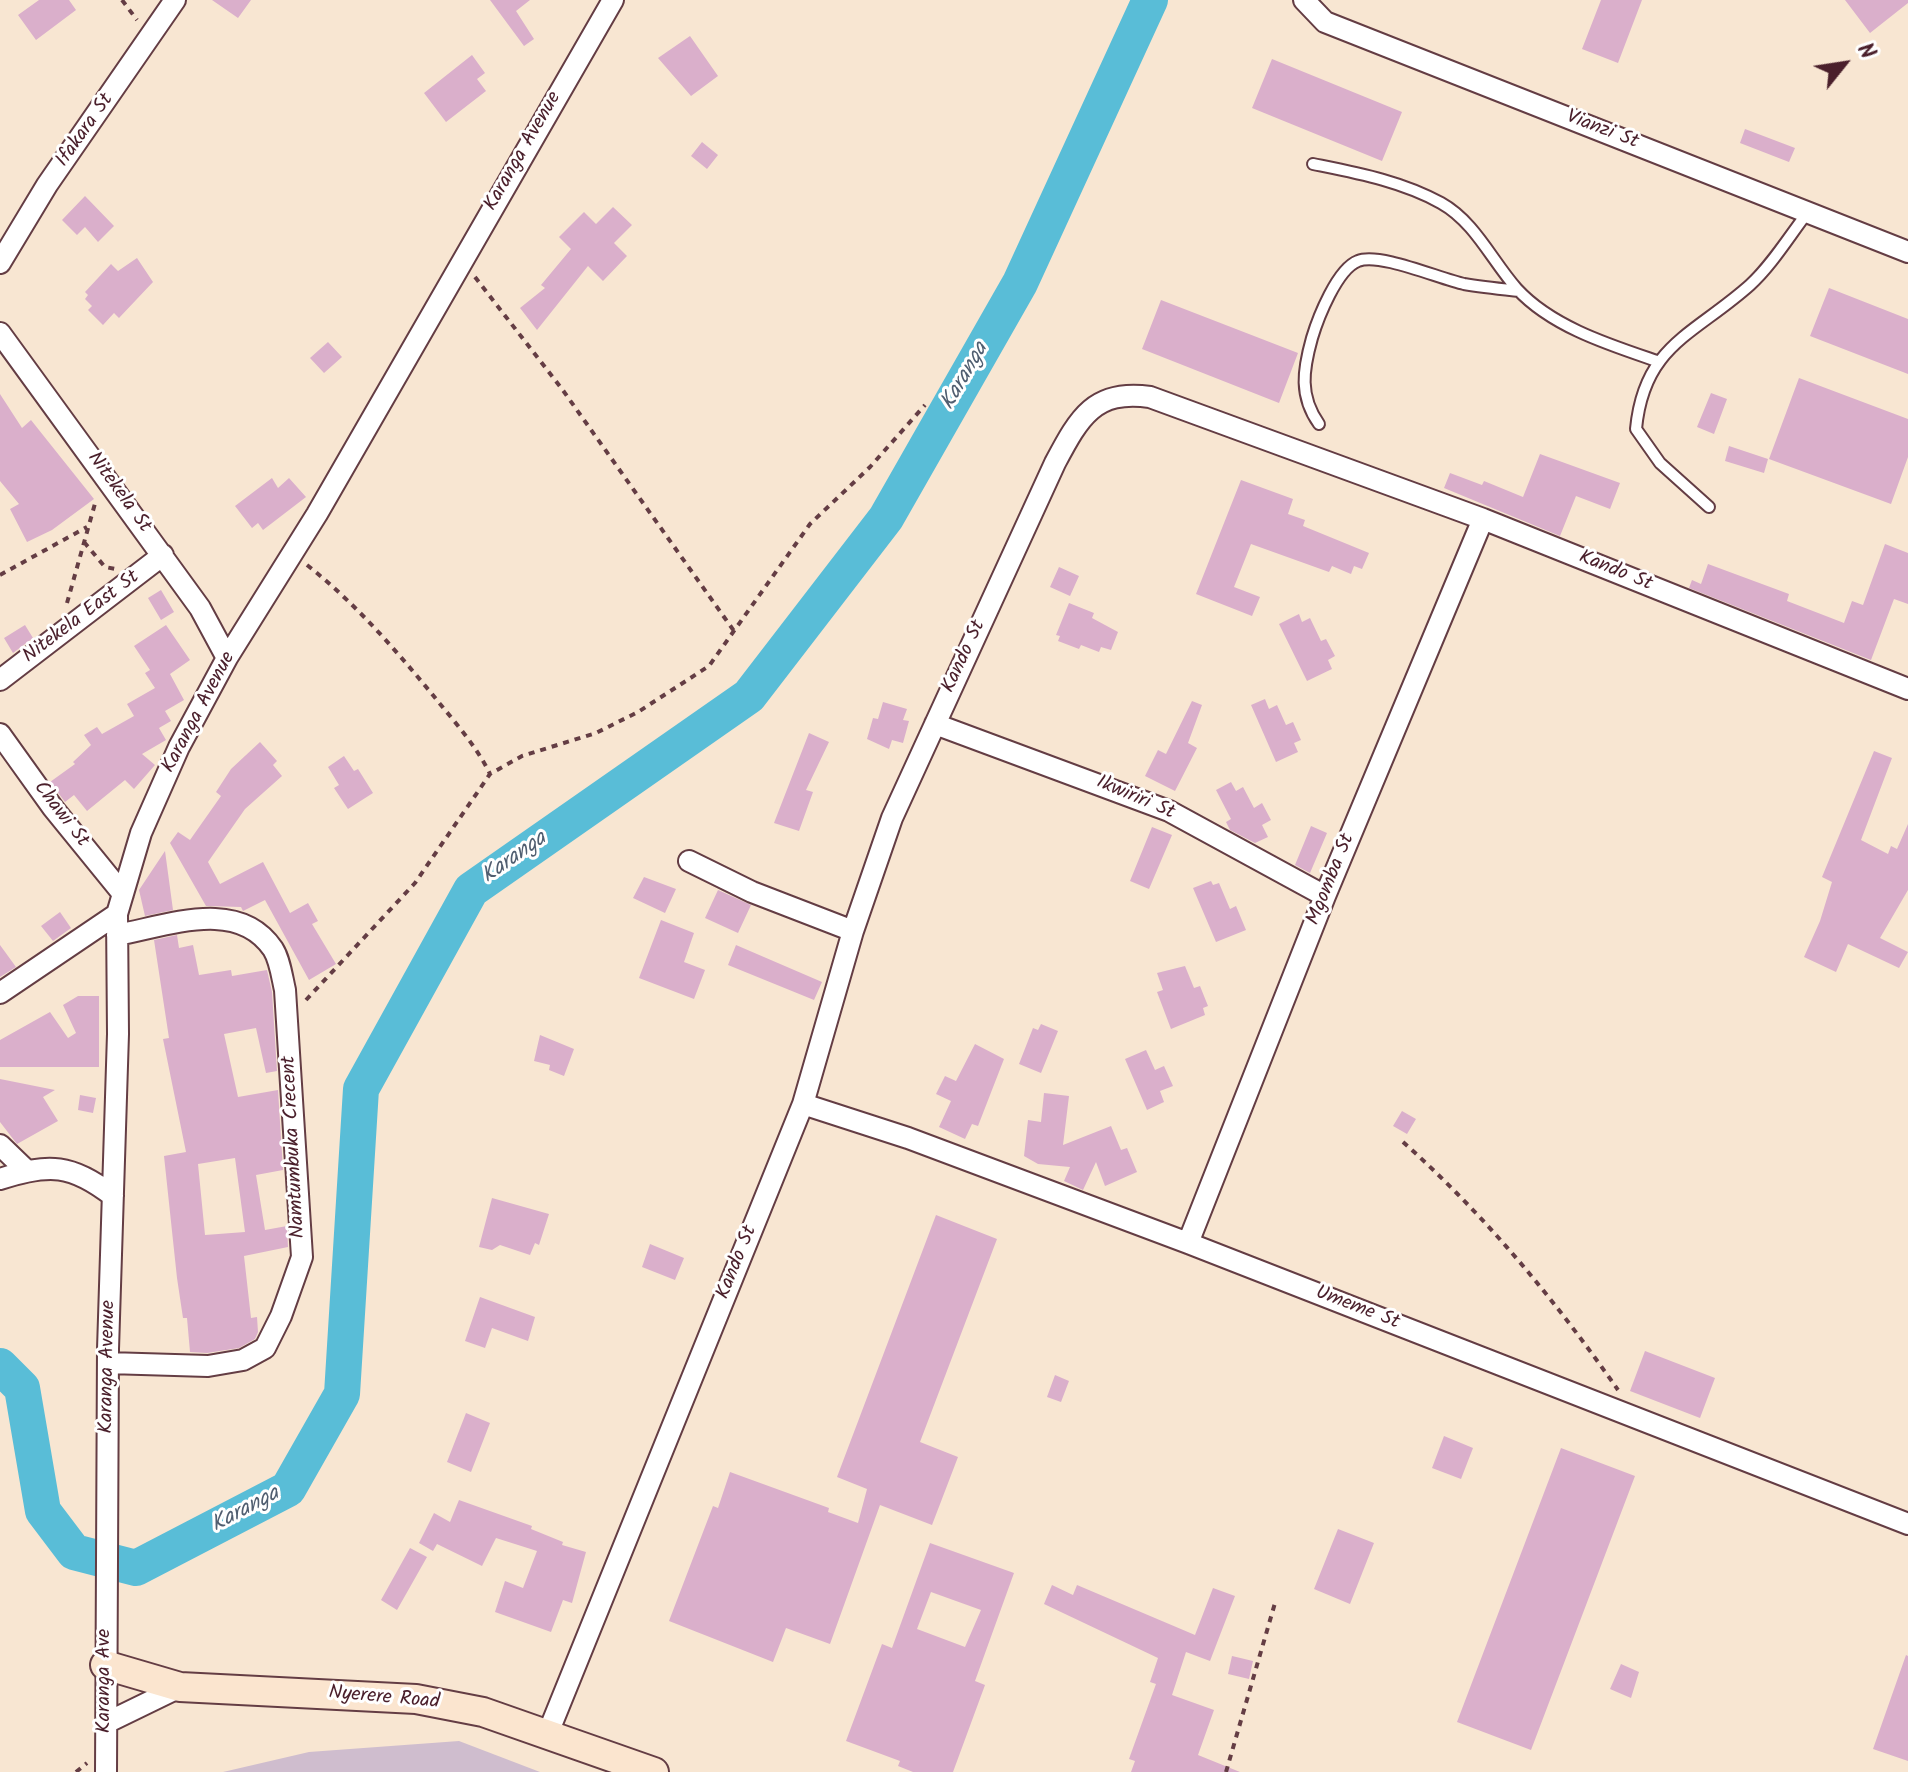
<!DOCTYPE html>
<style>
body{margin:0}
#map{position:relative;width:1908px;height:1772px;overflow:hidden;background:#f8e6d2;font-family:Kalam,sans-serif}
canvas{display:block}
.north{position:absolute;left:1804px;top:24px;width:80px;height:80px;-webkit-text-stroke:6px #fff;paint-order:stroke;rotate:60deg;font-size:22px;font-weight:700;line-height:32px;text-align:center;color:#4a1f2b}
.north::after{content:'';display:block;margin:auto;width:28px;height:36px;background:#4a1f2b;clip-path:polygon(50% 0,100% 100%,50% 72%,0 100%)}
</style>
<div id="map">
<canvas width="1908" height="1772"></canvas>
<div class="north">N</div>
</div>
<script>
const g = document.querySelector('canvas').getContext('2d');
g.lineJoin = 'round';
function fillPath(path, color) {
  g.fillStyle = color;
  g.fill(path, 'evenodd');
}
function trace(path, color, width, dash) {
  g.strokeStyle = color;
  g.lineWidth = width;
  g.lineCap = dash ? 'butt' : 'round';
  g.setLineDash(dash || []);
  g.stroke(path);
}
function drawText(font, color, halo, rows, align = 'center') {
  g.font = font + ' Kalam,sans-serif';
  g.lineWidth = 6;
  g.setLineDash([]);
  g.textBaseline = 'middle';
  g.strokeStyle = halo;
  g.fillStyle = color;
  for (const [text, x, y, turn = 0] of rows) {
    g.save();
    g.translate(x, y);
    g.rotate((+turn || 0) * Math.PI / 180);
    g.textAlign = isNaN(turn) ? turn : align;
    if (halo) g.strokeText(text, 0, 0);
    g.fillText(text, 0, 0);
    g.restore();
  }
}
const industrial = new Path2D(`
 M459,1741L540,1772H223L309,1752Z`);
const river = new Path2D(`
 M0,1366L22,1388L43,1511L74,1552L136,1568L288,1489L342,1394L361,1089L471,890L749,696L886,518L1020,283L1150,0`);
const building = new Path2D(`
 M39,0H69L76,10L36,40L18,15Z
 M212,0H251L238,18Z
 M490,0H530L516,11L534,39L524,46Z
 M1601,0H1642L1618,63L1582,49Z
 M1845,0H1908V3L1870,33Z
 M690,36L718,76L691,96L658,58Z
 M472,55L485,73L477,79L486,91L446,122L424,93Z
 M1272,59L1402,112L1382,161L1252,108Z
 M1745,129L1795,148L1789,162L1740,143Z
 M702,142L718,155L707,169L691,156Z
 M85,196L114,226L98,242L85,227L77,235L62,220Z
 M613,207L632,225L614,243L627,256L603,281L588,266L537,330L520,308L545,288L541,285L571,249L559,237L584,212L596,224Z
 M137,258L153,282L119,318L114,313L103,325L88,310L92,306L85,299L88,295L85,292L111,264L118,271Z
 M1829,288L1908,319V374L1810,336Z
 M1161,300L1298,353L1279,403L1142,349Z
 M328,342L342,357L324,373L310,358Z
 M1799,378L1908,419V457L1891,504L1769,459Z
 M1711,393L1727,399L1714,434L1697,427Z
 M0,394L22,428L31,420L94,499L52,530L27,542L10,509L19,504L0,481Z
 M1729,446L1768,459L1764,473L1725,461Z
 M1540,454L1620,483L1610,509L1576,496L1560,536L1444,488L1450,473L1482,485L1484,481L1523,497Z
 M272,478L278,488L289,478L306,497L263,530L258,523L252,528L235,506Z
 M1241,480L1293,499L1288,514L1305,520L1303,526L1369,553L1362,569L1354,566L1351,574L1332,566L1329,572L1251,544L1234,587L1260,597L1252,616L1196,594Z
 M1885,544L1908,553V604L1894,599L1871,660L1689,588L1692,580L1701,584L1708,564L1789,594L1787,601L1844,623L1852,601L1863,605Z
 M1059,567L1079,576L1070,596L1050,587Z
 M161,590L174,612L161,620L148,598Z
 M1069,603L1094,613L1092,618L1118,632L1111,650L1101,647L1099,652L1081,645L1079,649L1058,641L1060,636L1056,635Z
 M1299,614L1302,622L1310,618L1321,641L1326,639L1335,656L1328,660L1332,669L1307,681L1279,624Z
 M25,625L33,638L13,653L4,638Z
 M166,625L190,660L170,674L184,700L165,711L171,721L159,728L166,740L142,754L155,765L134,789L125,780L87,811L74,795L65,802L50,782L75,764L73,762L91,745L84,735L97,727L102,734L134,716L127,704L155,688L145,673L150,670L134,646Z
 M1265,699L1269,709L1277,705L1286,725L1293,722L1301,740L1294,743L1298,752L1276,762L1251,705Z
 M1192,701L1202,705L1188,743L1197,748L1175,791L1145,776L1158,750L1166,754Z
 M883,702L907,709L903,720L909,721L903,743L892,740L889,749L867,739L873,718L878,719Z
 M809,733L829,742L806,790L813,792L799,831L774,823Z
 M260,742L277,761L273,765L282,776L245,809L208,862L220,884L263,862L290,913L308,903L318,921L312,924L336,964L309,980L265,900L243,911L241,907L206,906L170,843L178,832L190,840L221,796L216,792L231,769Z
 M1874,751L1892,758L1861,840L1888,854L1891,846L1897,849L1908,824V890L1880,938L1908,952L1899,968L1848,944L1836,972L1804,957L1820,921L1832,882L1822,877Z
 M344,756L354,771L358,769L373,793L348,809L334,788L339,785L328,767Z
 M1231,782L1236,791L1243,787L1254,808L1262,803L1271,820L1262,825L1268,837L1255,843L1230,830L1226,822L1231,819L1216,790Z
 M1311,826L1327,833L1310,873L1295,865Z
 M1152,827L1172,835L1149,889L1130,881Z
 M165,851L173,910L145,916L139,890Z
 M644,877L676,889L665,913L633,898Z
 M1211,881L1213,885L1219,883L1230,909L1236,906L1246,930L1216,942L1193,888Z
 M718,890L751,905L738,933L705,918Z
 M60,912L71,928L53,941L41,926Z
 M661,920L694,933L684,962L705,970L694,999L639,978Z
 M177,935L179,948L193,945L199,975L231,970L232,976L267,970L272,992L277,1071L266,1073L256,1028L224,1034L238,1097L278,1090L283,1170L256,1175L265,1230L287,1226L288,1247L244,1256L251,1318L257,1317L258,1332L255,1339L239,1348L207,1353L190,1352L187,1318H183L177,1278L164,1156L186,1152L163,1039L169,1038L154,940ZM235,1158L245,1232L205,1235L198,1164Z
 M0,945L16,967L0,977Z
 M736,945L822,982L814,1000L728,965Z
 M1185,966L1194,988L1200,986L1208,1006L1203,1008L1205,1015L1171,1029L1157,992L1163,990L1157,973Z
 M78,996H99V1067H0V1040L50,1012L68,1038L76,1033L63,1005Z
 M1041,1024L1058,1031L1041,1073L1019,1064L1033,1028L1038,1030Z
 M540,1035L574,1049L564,1076L549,1070L550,1065L534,1061Z
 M975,1044L1004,1059L978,1126L972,1124L965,1139L939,1127L951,1101L936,1094L945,1076L956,1081Z
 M1146,1050L1155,1070L1164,1066L1173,1086L1160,1091L1164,1102L1147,1110L1125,1059Z
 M0,1079L55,1090L43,1097L58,1121L17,1144L0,1122Z
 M1044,1093L1069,1096L1063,1145L1111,1126L1121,1150L1127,1148L1137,1172L1105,1186L1096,1162L1083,1190L1064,1181L1070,1167L1038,1164L1024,1156L1028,1120L1041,1122Z
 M80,1095L96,1098L93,1113L78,1110Z
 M1402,1111L1416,1119L1407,1134L1393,1126Z
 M492,1198L549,1214L539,1245L535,1243L530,1255L500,1245L492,1250L479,1247Z
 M936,1215L997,1239L920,1442L958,1457L932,1525L880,1505L830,1644L786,1628L773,1662L669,1621L713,1506L718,1508L730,1472L829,1508L828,1512L858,1523L867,1489L837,1477Z
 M650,1244L684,1258L675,1280L642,1267Z
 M480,1297L535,1317L528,1341L492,1328L485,1348L465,1341Z
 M1645,1351L1715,1378L1700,1418L1630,1391Z
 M1055,1375L1069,1381L1061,1402L1047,1397Z
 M466,1413L490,1423L471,1472L447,1462Z
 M1444,1436L1473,1448L1461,1479L1432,1468Z
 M1561,1448L1635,1476L1531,1750L1457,1722Z
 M459,1500L532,1526L531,1529L563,1542L562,1545L586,1552L572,1603L563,1600L551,1632L495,1612L505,1581L523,1588L537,1551L496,1538L482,1566L437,1544L433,1551L419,1543L434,1513L450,1522Z
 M1338,1529L1374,1543L1350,1604L1314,1589Z
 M930,1543L1014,1573L975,1681L985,1685L953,1772H913L898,1766L900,1761L846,1741L882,1644L892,1648ZM931,1592L981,1610L965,1647L917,1629Z
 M410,1548L427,1557L397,1610L381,1600Z
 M1052,1585L1073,1595L1077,1585L1195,1635L1213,1588L1235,1596L1210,1661L1186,1652L1172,1695L1214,1710L1198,1755L1240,1772H1131L1135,1761L1129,1759L1156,1684L1150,1682L1158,1658L1044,1604Z
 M1906,1655L1908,1656V1761L1873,1749Z
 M1232,1656L1253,1661L1249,1679L1228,1674Z
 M1621,1664L1639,1672L1631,1698L1610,1689Z`);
const path = new Path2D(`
 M122,0L137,20
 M475,277L562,389L734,631
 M84,542L105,567L115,569
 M307,565C355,603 393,647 432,694C452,719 476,745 490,774
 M0,575L87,527
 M67,603L96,500
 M306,1000L415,883L490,774L522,756L596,733L638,712L709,666L810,524L870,467L925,405
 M1403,1142C1485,1215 1555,1300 1618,1390
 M76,1772L87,1763
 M1226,1772L1275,1603`);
const lane = new Path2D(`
 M1313,164C1357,173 1401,181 1441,203C1475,222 1492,261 1517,289C1552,327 1610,345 1657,361
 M1319,424C1299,396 1303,370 1312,338C1318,318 1337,269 1358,261C1379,252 1440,279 1464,284C1482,287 1501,289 1519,291
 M1709,507L1660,463L1636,429C1644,345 1694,335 1750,285C1772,265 1790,235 1808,212`);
const street = new Path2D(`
 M1304,0L1325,22L1908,252
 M0,263L47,185L175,0
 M0,333L200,608L227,658
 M0,680L163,555
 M935,724L1169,811L1325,896
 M0,734L53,808L123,894
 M689,861L752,892L853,931
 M0,993L117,914
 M803,1104L908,1138L1188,1243L1908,1524
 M0,1145L27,1171
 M0,1179C49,1163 72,1164 113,1196
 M1188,1243L1325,896L1483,519
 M108,1363L208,1366L243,1360L265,1348L281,1316L302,1257L285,990C282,977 280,960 273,949C238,897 167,926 117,935
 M106,1723L180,1687
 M548,1733L803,1104L853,931L892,818L1055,463C1079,418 1094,389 1150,397L1483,519L1908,689
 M106,1772L108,1349L118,1034L117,914L141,833L179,747L227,658L317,514L613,0`);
const secondary = new Path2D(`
 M105,1665L180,1687L416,1699L483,1712L654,1772`);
const streetNames = [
 ["Ifakara St",86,131,-55],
 ["Vianzi St",1602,131,21],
 ["Karanga Avenue",524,152,-60],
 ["Nitekela St",118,493,54],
 ["Kando St",1615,572,22],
 ["Nitekela East St",82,618,-37],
 ["Kando St",965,657,-65],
 ["Karanga Avenue",200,713,-62],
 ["Ikwiriri St",1135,799,23],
 ["Chawi St",60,815,52],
 ["Mgomba St",1332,880,-68],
 ["Namtumbuka Crecent",295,1147,-93],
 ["Kando St",738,1263,-68],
 ["Umeme St",1357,1309,21],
 ["Karanga Avenue",109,1367,-89],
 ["Karanga Ave",106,1681,-90],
 ["Nyerere Road",384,1699,5]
];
const waterNames = [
 ["Karanga",966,377,-60],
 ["Karanga",515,859,-35],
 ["Karanga",246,1511,-28]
];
fillPath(industrial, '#cfbdce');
trace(river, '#59bdd7', 36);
fillPath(building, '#daafcb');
trace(lane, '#643d44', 14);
trace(street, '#643d44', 24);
trace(secondary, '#643d44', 32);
trace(path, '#643d44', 4, [6, 6]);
trace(lane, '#fff', 10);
trace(street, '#fff', 20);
trace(secondary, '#fbe5cf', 28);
drawText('20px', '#4a1f2b', '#fff', streetNames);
drawText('italic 22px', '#505e70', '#fff', waterNames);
</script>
